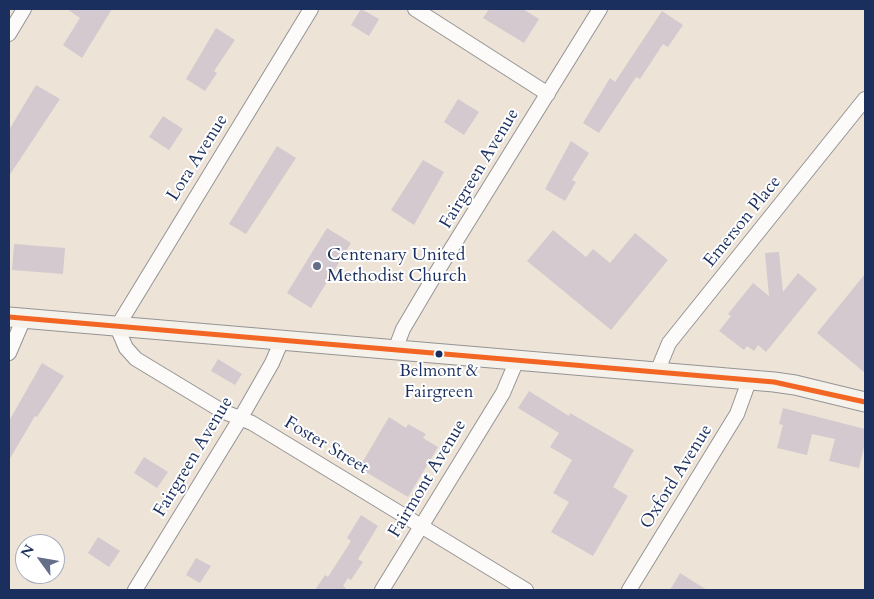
<!DOCTYPE html>
<style>
body{margin:0}
#map{position:relative;width:874px;height:599px;overflow:hidden;background:#ede4d7;font-family:Cardo,serif}
canvas{display:block}
.frame{position:absolute;inset:0;border:10px solid #1b2f5e;pointer-events:none}
.north{position:absolute;left:15px;top:534px;width:50px;height:50px;box-sizing:border-box;background:#fff;border:1px solid #a4acbf;border-radius:50%;rotate:302deg;font-size:14px;font-weight:700;line-height:20px;text-align:center;color:#1b2f5e}
.north::after{content:'';display:block;margin:auto;width:18px;height:22px;background:#646e88;clip-path:polygon(50% 0,100% 100%,50% 72%,0 100%)}
</style>
<div id="map">
<canvas width="874" height="599"></canvas>
<div class="frame"></div>
<div class="north">N</div>
</div>
<script>
const g = document.querySelector('canvas').getContext('2d');
g.lineJoin = 'round';
function fillPath(path, color) {
  g.fillStyle = color;
  g.fill(path, 'evenodd');
}
function trace(path, color, width, dash) {
  g.strokeStyle = color;
  g.lineWidth = width;
  g.lineCap = dash ? 'butt' : 'round';
  g.setLineDash(dash || []);
  g.stroke(path);
}
function drawText(font, color, halo, rows, align = 'center') {
  g.font = font + ' Cardo,serif';
  g.lineWidth = 4;
  g.setLineDash([]);
  g.textBaseline = 'middle';
  g.strokeStyle = halo;
  g.fillStyle = color;
  for (const [text, x, y, turn = 0] of rows) {
    g.save();
    g.translate(x, y);
    g.rotate((+turn || 0) * Math.PI / 180);
    g.textAlign = isNaN(turn) ? turn : align;
    if (halo) g.strokeText(text, 0, 0);
    g.fillText(text, 0, 0);
    g.restore();
  }
}
const building = new Path2D(`
 M67,9H112L82,58L63,45L80,18Z
 M361,9L379,19L369,36L351,25Z
 M489,9H523L539,19L524,43L483,18Z
 M662,11L683,25L668,47L663,44L640,79L636,77L599,133L583,123L610,78L615,82Z
 M216,28L235,40L214,71L217,73L205,91L186,79Z
 M36,85L60,99L9,176V130Z
 M458,99L479,112L464,135L444,122Z
 M163,116L183,129L169,150L149,137Z
 M571,141L589,153L572,180L576,182L565,201L545,189Z
 M277,146L296,158L246,234L229,224Z
 M423,160L444,172L414,225L391,210Z
 M327,228L351,243L311,308L287,293Z
 M553,230L586,257L593,249L610,263L635,233L668,260L611,330L527,261Z
 M14,244L65,248L63,274L12,270Z
 M779,252L783,292L798,273L817,289L766,352L758,345L754,351L747,346L744,350L719,331L731,316L728,314L753,283L769,296L765,253Z
 M865,274V373L817,333Z
 M218,359L242,374L235,385L211,371Z
 M42,363L64,376L37,417L35,416L9,460V421Z
 M529,391L569,416L570,413L634,450L613,487L628,496L593,556L551,532L569,502L553,493L572,460L550,447L559,433L518,408Z
 M783,408L865,429V443L859,468L829,461L835,439L812,434L807,455L777,448L783,425L779,424Z
 M389,417L406,428L408,424L426,434L423,438L438,447L408,497L359,468Z
 M144,457L168,472L157,488L134,473Z
 M361,515L378,526L358,559L363,562L351,580L348,578L343,586L348,590H315L325,575L328,577L351,541L347,538Z
 M98,537L120,551L109,567L88,553Z
 M196,558L211,566L200,583L186,575Z
 M680,573L707,590H670Z`);
const street = new Path2D(`
 M311,9L117,327L126,348L136,359L222,411L252,423L526,590
 M415,9L548,94
 M9,34L24,9
 M395,350L403,329L435,275L600,9
 M9,353L24,318
 M657,372L669,343L865,99
 M135,590L240,419L272,363L282,340
 M382,590L503,393L517,360
 M629,590L737,414L749,381`);
const secondary = new Path2D(`
 M9,317L774,382L795,385L865,402`);
const bus1 = new Path2D(`
 M9,317L774,382L865,402`);
const markers = [
 [317,266,5,"#646e88"],
 [439,354,4.5,"#1b2f5e"]
];
const busNames = [
 ["Belmont &",439,372],
 ["Fairgreen",439,393]
];
const streetNames = [
 ["Lora Avenue",198,158,-58],
 ["Fairgreen Avenue",480,169,-59],
 ["Emerson Place",743,222,-51],
 ["Foster Street",326,446,31],
 ["Fairgreen Avenue",194,457,-59],
 ["Oxford Avenue",677,477,-58],
 ["Fairmont Avenue",428,479,-59]
];
const poiNames = [
 ["Centenary United",327,256],
 ["Methodist Church",327,277]
];
fillPath(building, '#d4c9ce');
trace(street, '#959394', 16);
trace(secondary, '#959394', 21);
trace(street, '#fcfbf9', 14);
trace(secondary, '#f5f1eb', 19);
trace(bus1, '#f26522', 5);
for (const [x, y, r, color] of markers) {
  const dot = new Path2D();
  dot.arc(x, y, r, 0, 2 * Math.PI);
  g.fillStyle = color;
  g.fill(dot);
  trace(dot, '#fff', 2);
}
drawText('17px', '#1b2f5e', '#fff', busNames);
drawText('18px', '#1b2f5e', '#fff', streetNames);
drawText('18px', '#1b2f5e', '#fff', poiNames, 'left');
</script>
